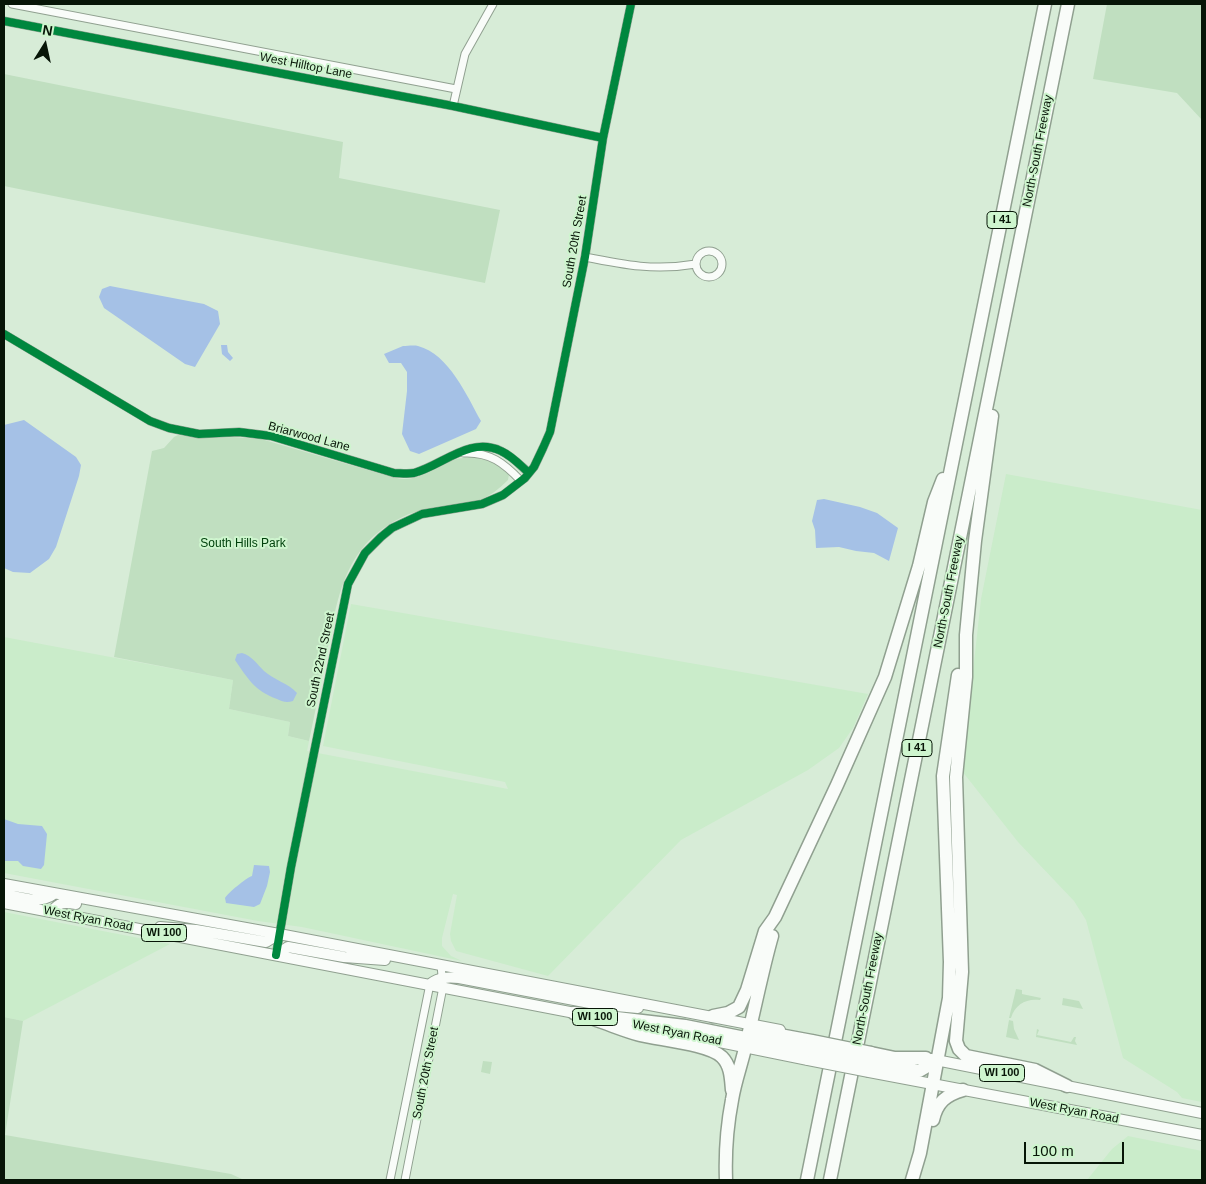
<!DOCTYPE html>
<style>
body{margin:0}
#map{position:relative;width:1206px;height:1184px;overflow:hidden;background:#d7ecd7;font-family:Helvetica,sans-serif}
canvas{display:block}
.frame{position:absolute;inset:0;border:5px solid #071507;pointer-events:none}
.north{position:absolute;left:20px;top:20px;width:50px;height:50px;-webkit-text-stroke:4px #cef5ce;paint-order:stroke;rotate:10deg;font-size:14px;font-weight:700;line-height:20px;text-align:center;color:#071507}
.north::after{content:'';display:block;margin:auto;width:18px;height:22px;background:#071507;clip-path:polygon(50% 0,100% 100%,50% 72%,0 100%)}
.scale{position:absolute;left:1024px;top:1142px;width:100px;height:22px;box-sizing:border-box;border:2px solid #071507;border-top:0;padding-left:6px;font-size:15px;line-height:18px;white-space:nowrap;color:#071507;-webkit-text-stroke:4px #cef5ce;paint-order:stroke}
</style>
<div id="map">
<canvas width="1206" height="1184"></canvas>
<div class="frame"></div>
<div class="north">N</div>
<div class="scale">100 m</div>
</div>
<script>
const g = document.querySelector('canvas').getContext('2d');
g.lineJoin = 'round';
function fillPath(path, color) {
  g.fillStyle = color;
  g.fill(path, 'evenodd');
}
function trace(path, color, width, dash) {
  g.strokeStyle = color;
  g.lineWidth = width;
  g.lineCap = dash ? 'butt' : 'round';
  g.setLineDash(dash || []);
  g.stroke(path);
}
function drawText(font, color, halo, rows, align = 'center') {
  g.font = font + ' Helvetica,sans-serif';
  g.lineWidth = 4;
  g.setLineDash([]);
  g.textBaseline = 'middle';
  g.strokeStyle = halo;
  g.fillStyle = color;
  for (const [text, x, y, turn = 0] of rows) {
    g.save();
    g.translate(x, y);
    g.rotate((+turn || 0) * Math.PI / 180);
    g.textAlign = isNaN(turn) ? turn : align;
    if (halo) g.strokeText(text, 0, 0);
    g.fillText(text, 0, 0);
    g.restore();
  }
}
const built = new Path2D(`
 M1006,474L1202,510V1102L1182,1098L1177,1092L1123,1058L1086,920L1074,901L1018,842L962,771L981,599Z
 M351,604L868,694L853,728L839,748L808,770L681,840L548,976L456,951L451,941L450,934L457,895L453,894L442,938V946L451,956L462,961L302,927L258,921L4,873V637L233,680L229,709L290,722L288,736L309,741L307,751L508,789L505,782L323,746Z
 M4,912L170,944L23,1021L4,1017Z
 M1128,1136L1202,1151V1180H1087L1112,1149Z`);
const green = new Path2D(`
 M1107,4H1202V120L1177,93L1093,79Z
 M4,74L343,142L339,178L500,210L485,283L4,186Z
 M178,435L210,438L233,437L261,439L385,475C391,476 398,479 404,479C421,479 433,468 448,462C470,453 491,458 509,474L508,480C499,489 489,497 477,501C455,508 431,506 409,514C390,522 373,534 361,550C338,580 333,622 326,658C320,686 315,713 309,741L288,736L290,722L229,709L233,680L114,657L152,451L164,448L174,437Z
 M1016,989L1022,990V994L1041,998L1040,1000C1027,998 1015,1004 1011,1018H1009Z
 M1063,998L1079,1001L1083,1009L1062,1005Z
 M4,1017L23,1021L5,1135L231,1174L242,1179V1180H4Z
 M1009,1020L1013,1021L1014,1029L1019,1040L1006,1037Z
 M1037,1029L1039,1030L1037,1035L1071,1042L1074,1037H1076L1075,1041L1077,1045L1036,1037Z
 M483,1061L492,1062L490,1074L481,1072Z`);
const water = new Path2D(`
 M110,286L204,304L218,311L220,324L195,367L185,364L104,308L99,297L102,289Z
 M221,345H227L228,352L233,358L230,361L222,354Z
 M403,346C407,346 414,345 418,346C449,354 467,396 481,421L476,429L419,454L410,451L402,434L407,391V372L401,363H389L384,354Z
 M24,420L76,457L81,465L79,476L56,547L49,559L30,573L13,572L4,568V425Z
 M824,499L860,507L877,513L898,528L889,561L874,553L856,551L839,547L816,548L815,530L812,521L817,500Z
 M242,653C252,656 257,664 264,671C274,680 288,683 297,693L293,701C287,703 283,702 277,699C255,691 248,679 235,660L237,654Z
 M4,819L18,824L42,826L47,834L44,865L41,869L23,866L18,861H4Z
 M254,865L269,866L270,872L267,886L260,904L254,907L226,903L225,898C228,893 246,878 252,876Z`);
const street = new Path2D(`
 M12,4L456,89
 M4,21L453,106L603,138
 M453,106L465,54L493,4
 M696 264a13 13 0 1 1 26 0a13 13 0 1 1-26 0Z
 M585,257C625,265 655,271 696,264
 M4,334L150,421L169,428L199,434L239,432L271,436L394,473C400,473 407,474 414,473C443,465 470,436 501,451C512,456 520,465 529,473
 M464,453C490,452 504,463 521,481
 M276,955L291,867L348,584L365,553L381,537L392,528L422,514L482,504L503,495L525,478L534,467L543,448L550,432L585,257L603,138L631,4
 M390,1180L430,984
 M405,1180L443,987L441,965`);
const primary = new Path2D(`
 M4,884L279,934L780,1030
 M4,894C21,897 39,905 54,894
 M4,903L580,1014
 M51,912C59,902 64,902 76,904
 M160,927L196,930L266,942L279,934
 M276,955L288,947L344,957L385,960
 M430,984C440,977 447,977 459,978L595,1004L638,1008
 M641,1026L808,1060
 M931,1059L1202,1113
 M869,1072L1202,1135`);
const highway = new Path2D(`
 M992,416L975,541L966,635V677L956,777L962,972L956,1041L959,1049L966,1056L1035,1070L1067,1086
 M574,1013L685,1026L810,1051
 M713,1016L728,1013L739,1007L747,990L765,931L775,917L837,785L885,677L919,566L934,502L943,479
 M596,1020C611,1025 625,1031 640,1035C660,1040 709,1044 722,1057C731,1066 731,1079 732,1090
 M751,1042L757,1036L769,1033L812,1041
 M871,1053L895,1058H926
 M870,1062L919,1071L938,1060
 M933,1120C937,1102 946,1095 963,1090
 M726,1180C725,1153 727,1126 732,1100C735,1081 742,1063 746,1044C755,1008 762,971 772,936
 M807,1180L1045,4
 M830,1180L1068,4
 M912,1180L920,1153L949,998L950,962L943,776L958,675`);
const primaryBridge = new Path2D(`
 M808,1060L869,1072`);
const highwayBridge = new Path2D(`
 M812,1041L871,1053
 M810,1051L870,1062`);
const cycleway = new Path2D(`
 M4,21L453,106L603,138
 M4,334L150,421L169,428L199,434L239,432L271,436L394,473C400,473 407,474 414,473C443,465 470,436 501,451C512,456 520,465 529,473
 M276,955L291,867L348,584L365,553L381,537L392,528L422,514L482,504L503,495L525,478L534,467L543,448L550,432L585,257L603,138L631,4`);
const shields = [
 [1002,220,30],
 [917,748,30],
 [164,933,45],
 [595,1017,45],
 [1002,1073,45]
];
const shieldNames = [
 ["I 41",1002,220],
 ["I 41",917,748],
 ["WI 100",164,933],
 ["WI 100",595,1017],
 ["WI 100",1002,1073]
];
const streetNames = [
 ["West Hilltop Lane",306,66,11],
 ["North-South Freeway",1038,151,-79],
 ["South 20th Street",575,242,-80],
 ["Briarwood Lane",309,437,15],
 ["North-South Freeway",949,592,-79],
 ["South 22nd Street",321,660,-78],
 ["West Ryan Road",88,919,11],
 ["North-South Freeway",868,989,-79],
 ["West Ryan Road",677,1033,11],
 ["South 20th Street",426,1073,-79],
 ["West Ryan Road",1074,1111,11]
];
const parkNames = [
 ["South Hills Park",243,544]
];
fillPath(built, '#caecca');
fillPath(green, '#c0dfc0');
fillPath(water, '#a5c1e6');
trace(street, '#90a090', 9);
trace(primary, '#90a090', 12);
trace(highway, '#90a090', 15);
trace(street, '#f9fcf9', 7);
trace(primary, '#f9fcf9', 10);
trace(highway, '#f9fcf9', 12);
trace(primaryBridge, '#90a090', 12, []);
trace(highwayBridge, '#90a090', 15, []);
trace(primaryBridge, '#f9fcf9', 10);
trace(highwayBridge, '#f9fcf9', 12);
trace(cycleway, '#00873e', 8);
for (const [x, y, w] of shields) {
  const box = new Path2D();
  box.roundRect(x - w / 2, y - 8.5, w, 17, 4);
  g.fillStyle = '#cef5ce';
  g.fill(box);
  trace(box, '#071507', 1);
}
drawText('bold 11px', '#071507', null, shieldNames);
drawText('12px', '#071507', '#cef5ce', streetNames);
drawText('12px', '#01410c', '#cef5ce', parkNames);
</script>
